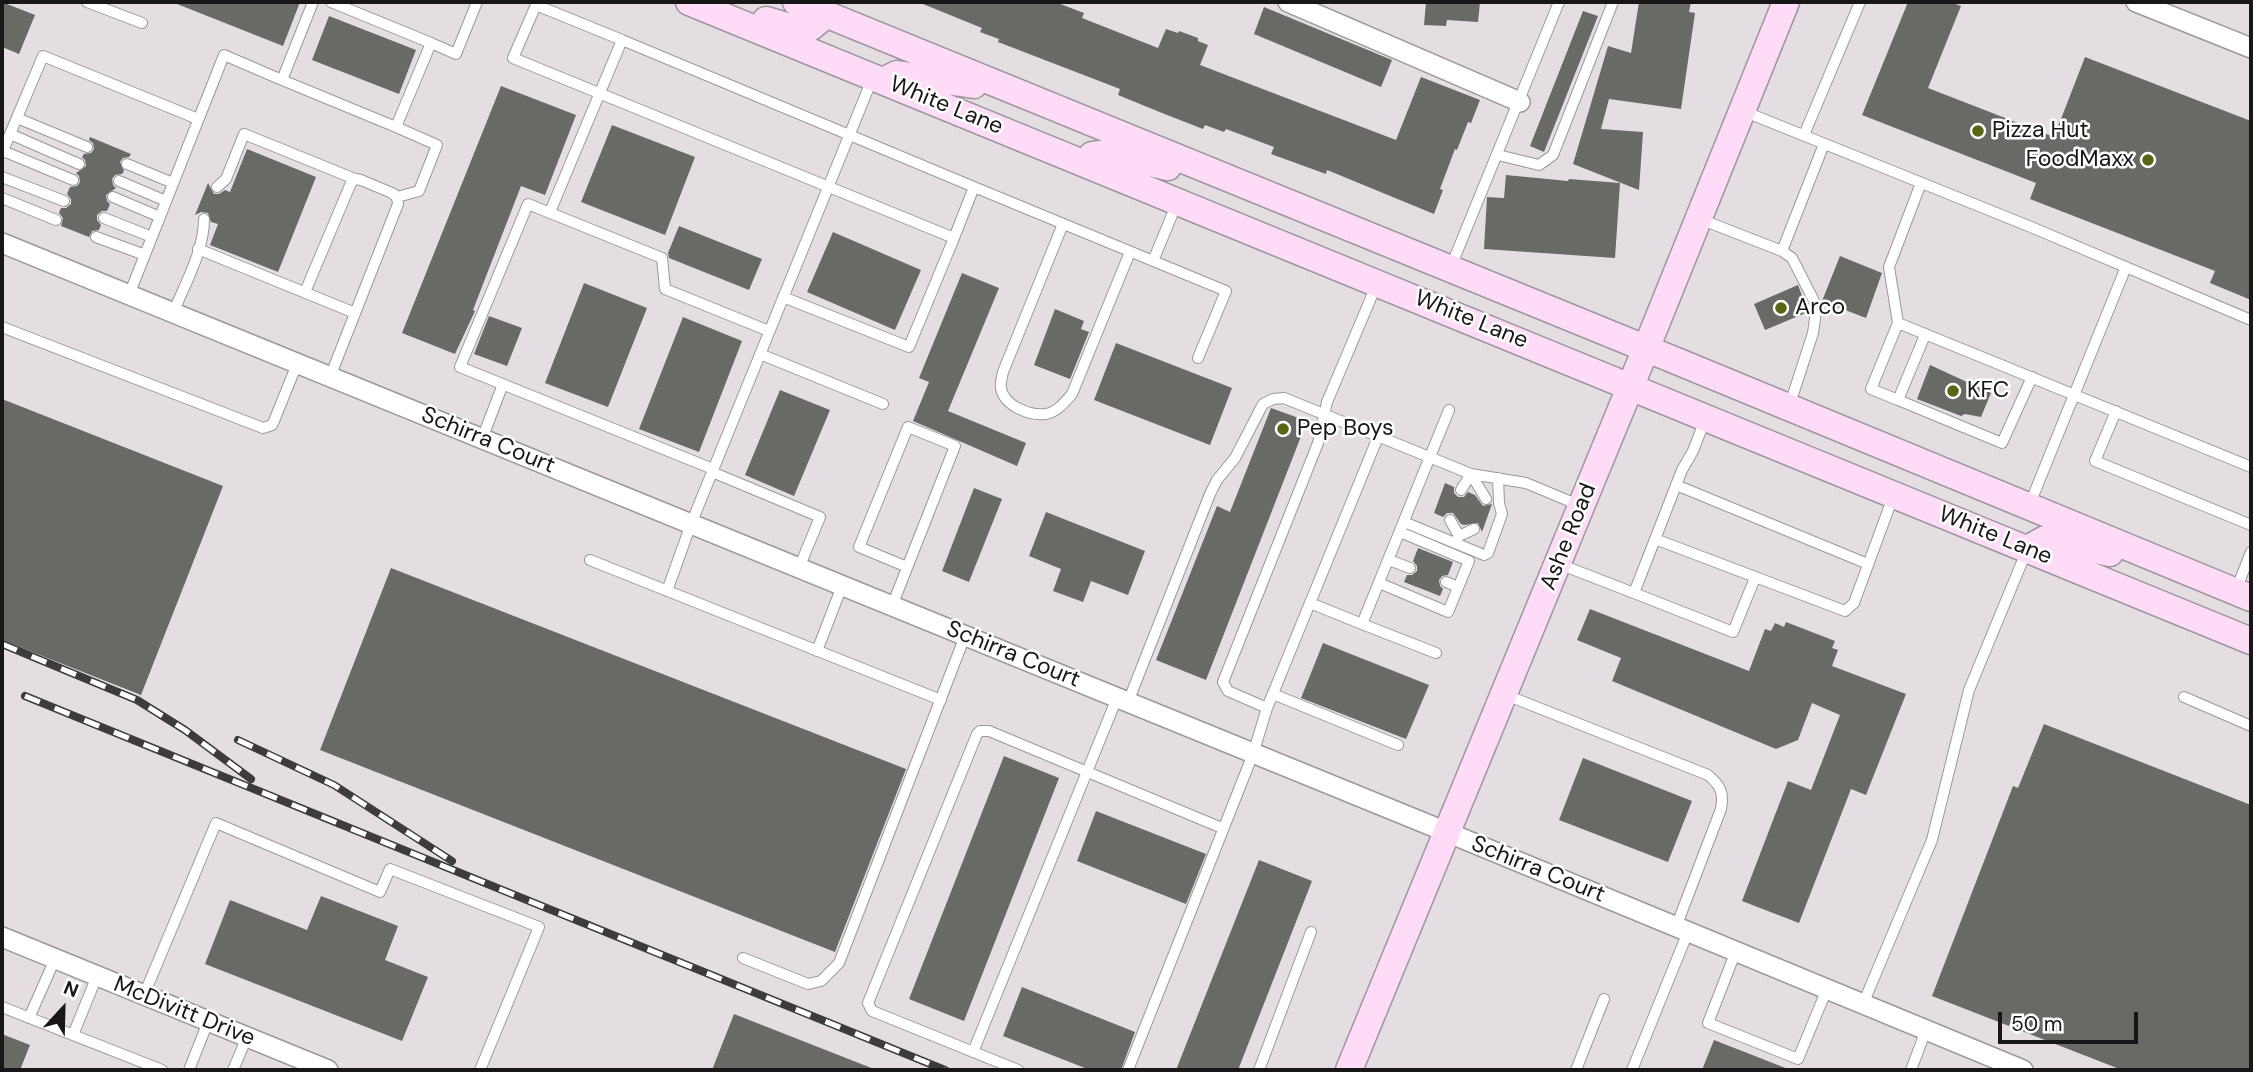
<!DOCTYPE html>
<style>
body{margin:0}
#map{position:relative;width:2253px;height:1072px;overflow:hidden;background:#e4dee2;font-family:"DM Sans",sans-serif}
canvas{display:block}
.frame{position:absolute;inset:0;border:4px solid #181617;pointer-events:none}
.north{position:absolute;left:28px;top:974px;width:70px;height:70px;-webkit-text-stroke:5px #fff;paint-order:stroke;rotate:22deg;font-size:19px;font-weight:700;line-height:28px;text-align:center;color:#181617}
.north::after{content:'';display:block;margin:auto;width:24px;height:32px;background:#181617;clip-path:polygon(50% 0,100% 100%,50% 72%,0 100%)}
.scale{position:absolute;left:1998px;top:1012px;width:140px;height:32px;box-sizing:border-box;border:4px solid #181617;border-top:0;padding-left:9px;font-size:21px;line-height:24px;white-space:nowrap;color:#181617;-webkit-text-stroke:5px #fff;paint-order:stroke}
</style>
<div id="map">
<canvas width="2253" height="1072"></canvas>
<div class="frame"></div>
<div class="north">N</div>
<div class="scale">50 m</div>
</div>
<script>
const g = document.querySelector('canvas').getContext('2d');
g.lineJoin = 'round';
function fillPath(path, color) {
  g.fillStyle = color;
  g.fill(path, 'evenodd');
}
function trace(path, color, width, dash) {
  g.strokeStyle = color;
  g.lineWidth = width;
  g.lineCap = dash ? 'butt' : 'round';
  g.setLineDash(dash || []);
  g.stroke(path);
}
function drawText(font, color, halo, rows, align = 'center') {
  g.font = font + ' "DM Sans",sans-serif';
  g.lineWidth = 5;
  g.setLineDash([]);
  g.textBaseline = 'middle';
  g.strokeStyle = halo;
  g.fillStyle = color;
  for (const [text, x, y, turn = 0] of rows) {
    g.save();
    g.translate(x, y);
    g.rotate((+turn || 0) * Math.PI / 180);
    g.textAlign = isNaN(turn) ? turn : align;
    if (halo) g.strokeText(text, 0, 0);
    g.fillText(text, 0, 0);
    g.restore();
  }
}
const building = new Path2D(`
 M2,2L35,15L19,54L2,47Z
 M172,2H300L283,46Z
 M918,2H1055L1084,13L1082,18L1158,48L1166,29L1178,33L1179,31L1198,38V41L1208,45L1200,65L1396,140L1421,77L1480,100L1471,123L1468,122L1457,150L1455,149L1440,189L1443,190L1434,214L1327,170L1326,174L1271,154L1274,147L1226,129L1224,132L1205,125L1203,129L1162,113L1118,95L1120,89L998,42L999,39L980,32L982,28Z
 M1426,2H1480L1478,22L1447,20L1446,26L1424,25Z
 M1639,2H1691L1689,12L1695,13L1681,109L1609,99L1601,129L1643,132L1639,190L1573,164L1608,46L1631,53Z
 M1908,2H1950L1961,6L1928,88L2054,137L2085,57L2251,121V300L2210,283L2215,271L2030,199L2036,183L1862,115Z
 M1264,7L1392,60L1381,87L1254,34Z
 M1583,11L1598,16L1544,152L1530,146Z
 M329,16L416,50L399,94L312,60Z
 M501,86L576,115L545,195L521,186L473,310L475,311L455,354L402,333Z
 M612,125L695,157L665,235L581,202Z
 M90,137L131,154L129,157L123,158L120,162L124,171L122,174L115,175L112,179L113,185L116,188L106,195L107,201L110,204L107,211H102L97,215V220L101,225L99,230L92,231L89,237L61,226L63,218L59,213L61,208H66L71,204V199L67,194L70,187L77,186L80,182L79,176L76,173L86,166L85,160L82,157L84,154L91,153L94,149L93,143L89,140Z
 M247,149L316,177L278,272L210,245L218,224L211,222L208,213L201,212L195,215L208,183L214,194H219L225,190L230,192Z
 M1506,175L1568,181L1569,179L1620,183L1615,258L1484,249L1487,197L1504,198Z
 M679,226L762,259L749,290L669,258L668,253Z
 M833,232L921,270L895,330L807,292Z
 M1840,256L1882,273L1866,318L1822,301Z
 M962,273L999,288L948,411L1026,443L1017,466L913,421L929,382L919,378Z
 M584,283L647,308L608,407L545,383Z
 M1798,285L1808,312L1765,330L1754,304Z
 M1055,309L1084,321L1081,329L1089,332L1070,379L1034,365Z
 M489,316L522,328L507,366L474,354Z
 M683,317L742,341L699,452L639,429Z
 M1116,343L1232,388L1210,445L1094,400Z
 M1930,365L1991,393L1981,417L1965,414L1961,416L1917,399Z
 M780,390L830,410L794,496L745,475Z
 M2,399L223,486L141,695L2,640Z
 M1271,408L1307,421L1206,680L1156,660L1217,506L1230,512Z
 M1445,483L1454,487V493L1458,497H1464L1468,492L1475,495L1483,506L1492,504L1482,532L1478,523L1464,525L1461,524L1453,513H1447L1443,517L1434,513Z
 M974,488L1002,499L969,582L942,571Z
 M1046,512L1145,551L1128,595L1091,581L1083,602L1053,591L1061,569L1029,556Z
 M1418,548L1453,562L1448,575L1442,576L1439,580L1440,586L1443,589L1440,596L1404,582L1407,575H1412L1417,571V566L1413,561Z
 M391,568L906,769L835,952L320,750Z
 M1590,609L1749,671L1765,629L1771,631L1775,623L1784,627L1786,622L1835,641L1832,648L1838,650L1832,666L1906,694L1866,795L1851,789L1799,923L1742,901L1788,781L1811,790L1840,715L1812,703L1798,740L1776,749L1612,681L1621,658L1577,640Z
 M1323,643L1429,685L1406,739L1301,698Z
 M2044,724L2251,805V1070H2122L1932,996L2013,786L2018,788Z
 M1004,756L1059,778L964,1021L909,999Z
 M1583,758L1692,801L1668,862L1559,820Z
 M1096,811L1206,854L1186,904L1077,861Z
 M1259,860L1312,881L1238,1070H1176Z
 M321,896L398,926L385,960L428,977L402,1041L205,964L230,900L307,930Z
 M1022,987L1135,1032L1121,1070H1090L1003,1036Z
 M734,1014L874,1069V1070H712Z
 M2,1034L30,1045L20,1070H2Z
 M1714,1040L1788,1069V1070H1702Z`);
const lane = new Path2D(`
 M87,2L142,23
 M313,2L282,80L396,127L431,43L456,54L477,2
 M331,2L431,43
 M1743,111L2031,227L2251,320
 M17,118L87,147
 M396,127L437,145L419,191L397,197
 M10,134L79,164
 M1804,135L1860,2
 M3,151L73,180
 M2,153L43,56L198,119
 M1498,155L1539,165L1553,155L1613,2
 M127,164L173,183
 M2,177L64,201
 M119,181L166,201
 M1921,183L1889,267L1898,323L2251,467
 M217,187L226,179L244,134L355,179
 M974,187L1226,291L1198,358
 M113,197L160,217
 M2,198L56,220
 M550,212L622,40L536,5L513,58L954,238L974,187L622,40
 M104,218L152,237
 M1700,219L1782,251L1792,258L1813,299L1816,311L1813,333L1789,407
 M1063,224L1003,372C1002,377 1000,384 1001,388C1004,406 1030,416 1046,414C1057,412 1065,402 1072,394L1130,252
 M96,237L145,255
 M198,249L355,313
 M1782,251L1824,144
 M1153,261L1177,203
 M1450,269L1559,2
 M305,292L351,183L355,179L361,180L392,193L397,197L398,204L330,377
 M129,295L224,55L282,80
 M783,297L909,347L954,238
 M173,313C185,284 204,251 204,219
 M1898,323L1871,389L1898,400
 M2,327L263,428L272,425L274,421L297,364
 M1925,335L1898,400L2002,443L2032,377
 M760,354L883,404
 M2116,411L2095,461L2251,525
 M482,439L503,384
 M713,469L460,367L528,204L662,258L665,289L769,331
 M712,472L820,517L799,568
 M1471,474L1486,499
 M1676,485L1868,564
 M1461,490L1471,474
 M2029,506L2126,267
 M1450,520L1459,536L1455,543
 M1404,522L1484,555L1488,553L1502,514L1499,503L1498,478
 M1459,536L1474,529
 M1655,539L1845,611L1854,603L1893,497
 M590,560L941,700
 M1389,560L1410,568
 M1559,564L1634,593L1682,470L1693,451L1705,420
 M1446,582L1458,587
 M1379,583L1448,612L1469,561L1400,532
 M2236,590L2251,552
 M667,591L691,524L873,77
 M1634,593L1733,632L1755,578
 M1310,603L1362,624L1449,410
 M892,606L955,446L908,427L859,547L907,567
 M1362,624L1436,653
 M817,651L842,586
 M1273,694L1398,745
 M1506,695L1708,775C1721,786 1724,793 1721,809L1676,927
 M2184,697L2251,726
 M1128,702L1210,494L1217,480L1235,458L1263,404L1273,399L1284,398L1471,474L1526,483L1581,506
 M1267,708L1378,437
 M1736,951L1708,1023L1798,1059L1827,989
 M743,958L808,984L821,981L839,963L965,636
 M144,995L216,823L380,892L390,869L539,927L480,1070
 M1863,1004L1932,840L1969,690L2027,550
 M2,1007L162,1070
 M29,1018L55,959
 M73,1035L97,976
 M973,1052L1117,698
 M189,1070L208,1022
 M233,1070L247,1037
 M1018,1070L877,1013L872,1011L868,1003L977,734L980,731H989L1222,828
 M1128,1070L1253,754L1267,708L1228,691L1223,682L1318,443L1327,402L1376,286
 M1259,1070L1311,932
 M1576,1070L1604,999
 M1632,1070L1688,932
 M1911,1070L1926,1030`);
const street = new Path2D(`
 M1288,2L1520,102
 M2136,2L2251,48
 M2,243L1449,833L2023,1070
 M2,937L328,1070`);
const secondary = new Path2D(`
 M689,2L2251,641
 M796,2L1679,362L2251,598
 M766,20L793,28H810L827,14
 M889,78L897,74L974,85
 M1085,163L1092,155L1106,153L1168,167
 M2027,549L2045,539L2110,553
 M1349,1070L1652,334L1786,2`);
const rail = new Path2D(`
 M2,644L137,700L185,730L251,779
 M25,696L945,1070
 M238,740L334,785L452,861`);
const markers = [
 [1978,131,7,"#556712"],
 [2148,160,7,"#556712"],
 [1781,308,7,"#556712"],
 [1953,391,7,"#556712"],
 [1283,429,7,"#556712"]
];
const streetNames = [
 ["White Lane",946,106,22],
 ["White Lane",1471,320,22],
 ["Schirra Court",488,441,22],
 ["White Lane",1995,536,22],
 ["Ashe Road",1569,537,-68],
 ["Schirra Court",1013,655,22],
 ["Schirra Court",1538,870,22],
 ["McDivitt Drive",184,1012,22]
];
const poiNames = [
 ["Pizza Hut",1992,131],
 ["FoodMaxx",2134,160,"right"],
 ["Arco",1795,308],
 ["KFC",1967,391],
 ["Pep Boys",1297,429]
];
fillPath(building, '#696a65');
trace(lane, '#9c979b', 12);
trace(street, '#9c979b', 22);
trace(secondary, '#9c979b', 29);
trace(lane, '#fff', 10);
trace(street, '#fff', 19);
trace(secondary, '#fedbf7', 26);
trace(rail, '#3d3b3c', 8);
trace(rail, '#fff', 5, [16]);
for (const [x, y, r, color] of markers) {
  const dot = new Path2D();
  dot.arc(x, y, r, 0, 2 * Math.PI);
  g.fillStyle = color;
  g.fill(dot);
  trace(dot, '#fff', 2.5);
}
drawText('23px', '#181617', '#fff', streetNames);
drawText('23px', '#181617', '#fff', poiNames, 'left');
</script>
